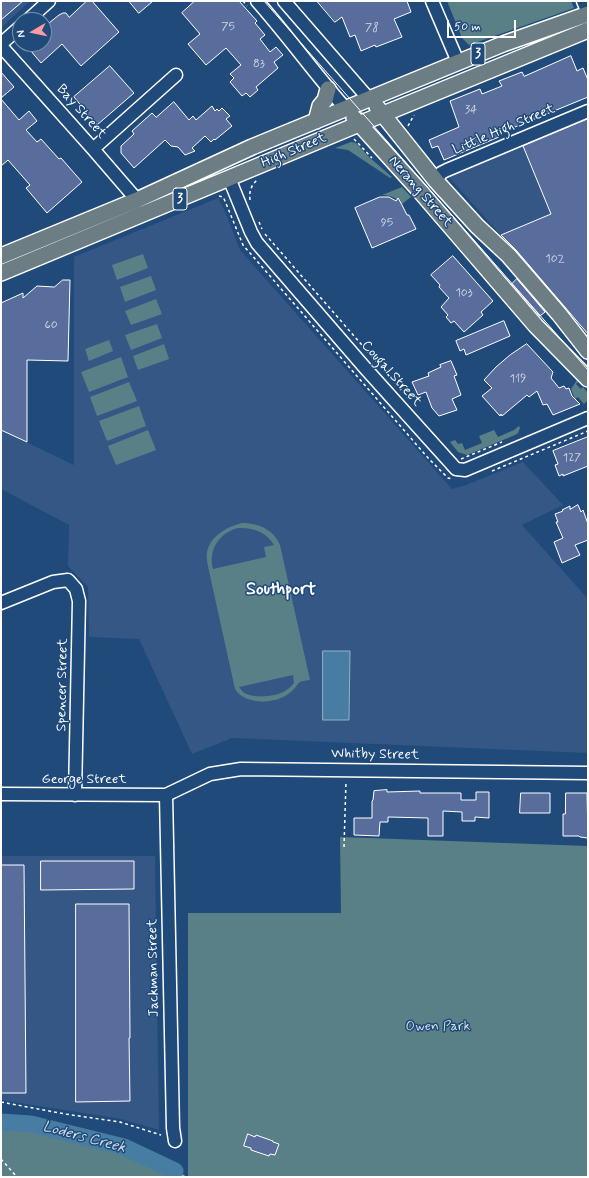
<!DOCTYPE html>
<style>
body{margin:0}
#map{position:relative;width:589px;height:1178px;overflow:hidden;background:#1f4a7a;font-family:Mynerve,sans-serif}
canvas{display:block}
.frame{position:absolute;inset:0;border:2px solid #fff;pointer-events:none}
.north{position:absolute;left:12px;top:12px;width:40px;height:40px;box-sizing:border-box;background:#1f4a7a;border:1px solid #7992af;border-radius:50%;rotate:261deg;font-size:11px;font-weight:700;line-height:16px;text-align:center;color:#fff}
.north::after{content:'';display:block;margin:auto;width:14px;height:18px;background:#ff9aa2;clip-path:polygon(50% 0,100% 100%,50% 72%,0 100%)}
.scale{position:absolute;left:447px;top:20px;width:69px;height:18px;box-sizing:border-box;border:2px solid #fff;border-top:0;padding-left:5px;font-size:12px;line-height:14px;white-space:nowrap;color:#fff;-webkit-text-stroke:3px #1f4a7a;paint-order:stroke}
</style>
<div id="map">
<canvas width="589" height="1178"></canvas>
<div class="frame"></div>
<div class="north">N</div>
<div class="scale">50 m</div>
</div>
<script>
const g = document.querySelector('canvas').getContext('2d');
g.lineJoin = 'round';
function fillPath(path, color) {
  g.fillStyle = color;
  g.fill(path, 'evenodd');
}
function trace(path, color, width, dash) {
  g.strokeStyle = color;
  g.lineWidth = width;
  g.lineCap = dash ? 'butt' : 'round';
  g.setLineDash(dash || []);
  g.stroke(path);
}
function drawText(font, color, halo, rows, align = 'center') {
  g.font = font + ' Mynerve,sans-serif';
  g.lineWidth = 3;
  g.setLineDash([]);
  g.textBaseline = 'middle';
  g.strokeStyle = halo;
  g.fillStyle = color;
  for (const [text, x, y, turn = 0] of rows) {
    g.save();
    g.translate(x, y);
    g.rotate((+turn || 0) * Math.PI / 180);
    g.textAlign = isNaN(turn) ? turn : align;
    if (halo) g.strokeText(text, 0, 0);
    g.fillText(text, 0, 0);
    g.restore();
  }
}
const built = new Path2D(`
 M1,1H30L2,27L1,26Z
 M588,118V334L449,177Z
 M218,198L224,209L240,250L452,489L466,485L523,462L563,505L522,525L588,599V753L232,738L192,754L139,639L89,637L88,587L68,566L69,525L1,489V430L74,465V257Z
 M1,856H155L159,1130L121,1119L1,1100Z`);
const green = new Path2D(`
 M447,1H571L574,8L469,45L462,38Z
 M351,142L356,143L369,157L392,177L390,178L348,150L335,148Z
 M402,187L411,197L402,204C397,198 390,195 382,195Z
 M143,254L148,268L117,280L112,265Z
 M151,276L156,290L125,302L120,287Z
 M156,299L162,314L131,325L125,311Z
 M157,324L162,338L131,350L125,335Z
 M109,340L113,351L89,361L85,349Z
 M164,344L169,359L138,370L133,356Z
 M121,357L128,377L89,392L81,372Z
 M577,380L578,382L576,384L581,389L583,387L588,393V400L584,404L578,397L575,399L571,389Z
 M129,382L137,401L97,416L90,397Z
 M139,406L146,426L107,441L99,421Z
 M519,426L520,428L518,433L515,435L467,455L458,452L450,442L455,440L458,444L462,443L465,450L482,443L479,436L494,430L498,437L514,430Z
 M148,430L156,450L116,465L108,446Z
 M242,523C258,523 273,529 280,545L310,680C307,680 303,681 300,682C298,683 296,687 294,689C291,692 286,696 281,698C267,704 243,703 235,689L209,571C208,565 206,559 207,552C211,535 227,527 242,523ZM238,528C252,527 267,532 274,545L264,547L266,557L213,569C208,550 219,533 238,528ZM293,675L294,683C291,686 289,689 285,691C275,697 253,699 243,692C243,692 240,688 239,687Z
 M340,837L588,846V1177H188V913H341Z
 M1,1122L31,1124L124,1147L175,1171L184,1177H1Z`);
const water = new Path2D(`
 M323,651H350L349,720H323Z`);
const stream = new Path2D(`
 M175,1171L184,1177`);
const river = new Path2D(`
 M1,1122L31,1124L124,1147L175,1171`);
const building = new Path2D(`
 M1,1H23L1,20Z
 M87,1H92L119,32L81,66L62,44L41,63L25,44H44V27L59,15L63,13H66L69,17Z
 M129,1H153L139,13Z
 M195,1H239L257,21L255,23L265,35L260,39L270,52L276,47L283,55L274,62L278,68L256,87L258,90L250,97L246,93L242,96L230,82L234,78L230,74L241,65L226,48L206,65L188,44L200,34L182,13Z
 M317,1H407L411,12L394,19L402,37L376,47L375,45L361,51L355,35L350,37L342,17L335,22Z
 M571,56L577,71L583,68L588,80V97L498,134L499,137L444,160L438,146L432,148L429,140L459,127L450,101L480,89L482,94L502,86L499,81L522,72L524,76Z
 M110,66L134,93L97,125L74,97Z
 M1,72L14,87L1,98Z
 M1,99L19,120L29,111L37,121L26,130L37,142L41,139L59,159L61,158L82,182L47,213L26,188L30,185L8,160L1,166Z
 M174,102L189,120L193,116L196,120L212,106L215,111L217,109L219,111L222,108L230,116L226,119L232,126L215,140L214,139L211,142L205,136L192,148L195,151L185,155L178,147L171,146L165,140L134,168L121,153V146L134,134L132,131L152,113L156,117Z
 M588,119V334L516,250L501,235L551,214L523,146Z
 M380,197H389L396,201L398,198L402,205L407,215H409L416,229L372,248L355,208Z
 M453,256L493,301L481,312L483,315L464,332L454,321L451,323L446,317L448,315L441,307L449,298L439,287L440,285L431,275Z
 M517,279L545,312L540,316L512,284Z
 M63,280H70L68,361L27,360V442L1,430V303L23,293V298L37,286L54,287Z
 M504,321L510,336L466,355L464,349L460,351L456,341Z
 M527,344L553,372L551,378L559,388L564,386L566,389L569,388L572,396L580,404L553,415L547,404L543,405L537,391L529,397L527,395L502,416L501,414L500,416L482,396L492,388L484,380L496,367L510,355Z
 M451,361L457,375L454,376L461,395L452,399L457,410L439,416L432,408L426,392L418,395L412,382L429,376L428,373L441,367L440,365Z
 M588,437V466L563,476V474L559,476L555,465L558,464L553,451Z
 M578,505L581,512L583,510L588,524V540L575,545L580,555L562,563L554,542L563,538L556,522H558L555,514L563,511L562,510L570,506V509Z
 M387,790V792L420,791V793H461V800H476V792H489V818L475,817V821H462V812L443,811V836H428V818L388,817V822H380L379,836L354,835V818H372V801L373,800L374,791Z
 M521,793H550V813H520Z
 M566,793H587L588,838L580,837L579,836H563V814H565Z
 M41,861H134V889L41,890Z
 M1,865H24L26,1093H1Z
 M76,904H129L130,1038H129L130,1101L76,1102Z
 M248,1134L255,1137L256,1135L273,1141V1142L279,1144L275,1155L270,1154L269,1156L251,1150V1148L244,1146Z`);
const path = new Path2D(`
 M243,1L247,6
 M408,126L414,115
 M354,139L372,158
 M219,196L223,197L225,201L243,245L429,459L448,478L452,479
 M250,200C249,191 251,186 257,180
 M259,222L262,229
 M265,234L410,400
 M461,459L502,442
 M492,471L588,431
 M344,847L346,781
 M1,1102L65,1114L120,1122L161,1135
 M1,1159L17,1177`);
const minor = new Path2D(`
 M257,1C288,36 315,74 346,109
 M284,1L369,99
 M432,1L458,62
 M583,1L588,13
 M28,20L49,1
 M1,44L20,27
 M1,46L93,149L137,200
 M93,149L176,75
 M229,178L251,232L257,243L366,369L456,469L465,470L588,418
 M436,181L441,173L447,170L588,111
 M1,603L53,582L68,580L76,589L79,601L75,795
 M1,794L166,795L210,774L241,769L588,773
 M166,795L173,1128L175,1141`);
const major = new Path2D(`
 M377,107L436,181L477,226L509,256L559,314L588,351
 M354,118L419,190L536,326L588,379
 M316,121L320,106L325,100L328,89
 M1,256L137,200L252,147L503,44L588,14
 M1,273L359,124L588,30`);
const tram = new Path2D(`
 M264,1L588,370`);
const numberNames = [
 ["75",228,27],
 ["78",372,28],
 ["83",259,64],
 ["34",471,110],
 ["95",387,223],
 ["102",555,259],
 ["103",464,293],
 ["60",51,325],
 ["119",518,379],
 ["127",572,458]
];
const shields = [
 [478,54,14],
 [180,199,14]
];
const shieldNames = [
 ["3",478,54],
 ["3",180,199]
];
const streetNames = [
 ["Bay Street",81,112,48],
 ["Little High Street",504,130,-23],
 ["High Street",294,151,-23],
 ["Nerang Street",420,192,49],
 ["Cougal Street",391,374,48],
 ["Spencer Street",63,685,-89],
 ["Whitby Street",375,755,1],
 ["George Street",84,780],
 ["Jackman Street",154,968,-91]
];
const parkNames = [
 ["Owen Park",438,1027]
];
const waterNames = [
 ["Loders Creek",84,1138,15]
];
const districtNames = [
 ["Southport",281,590]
];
fillPath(built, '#345786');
fillPath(green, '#598087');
fillPath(water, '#477da3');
trace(water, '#91b1c8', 1);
trace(stream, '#91b1c8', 3);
trace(river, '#477da3', 17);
fillPath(building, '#586d9c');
trace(building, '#fff', 1);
trace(minor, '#fff', 15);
trace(major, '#fff', 18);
trace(path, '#fff', 1.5, [3, 3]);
trace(minor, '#1f4a7a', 12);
trace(major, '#6c7e84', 15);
trace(tram, '#fff', 1);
drawText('12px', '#d5dae6', null, numberNames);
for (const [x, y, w] of shields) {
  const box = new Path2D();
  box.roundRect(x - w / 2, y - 11, w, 22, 3);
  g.fillStyle = '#1f4a7a';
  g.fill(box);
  trace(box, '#fff', 1);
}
drawText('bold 13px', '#fff', null, shieldNames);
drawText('14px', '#fff', '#1f4a7a', streetNames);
drawText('14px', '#d6dfe1', '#1f4a7a', parkNames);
drawText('italic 15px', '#d1dee8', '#1f4a7a', waterNames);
drawText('bold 18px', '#fff', '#1f4a7a', districtNames);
</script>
